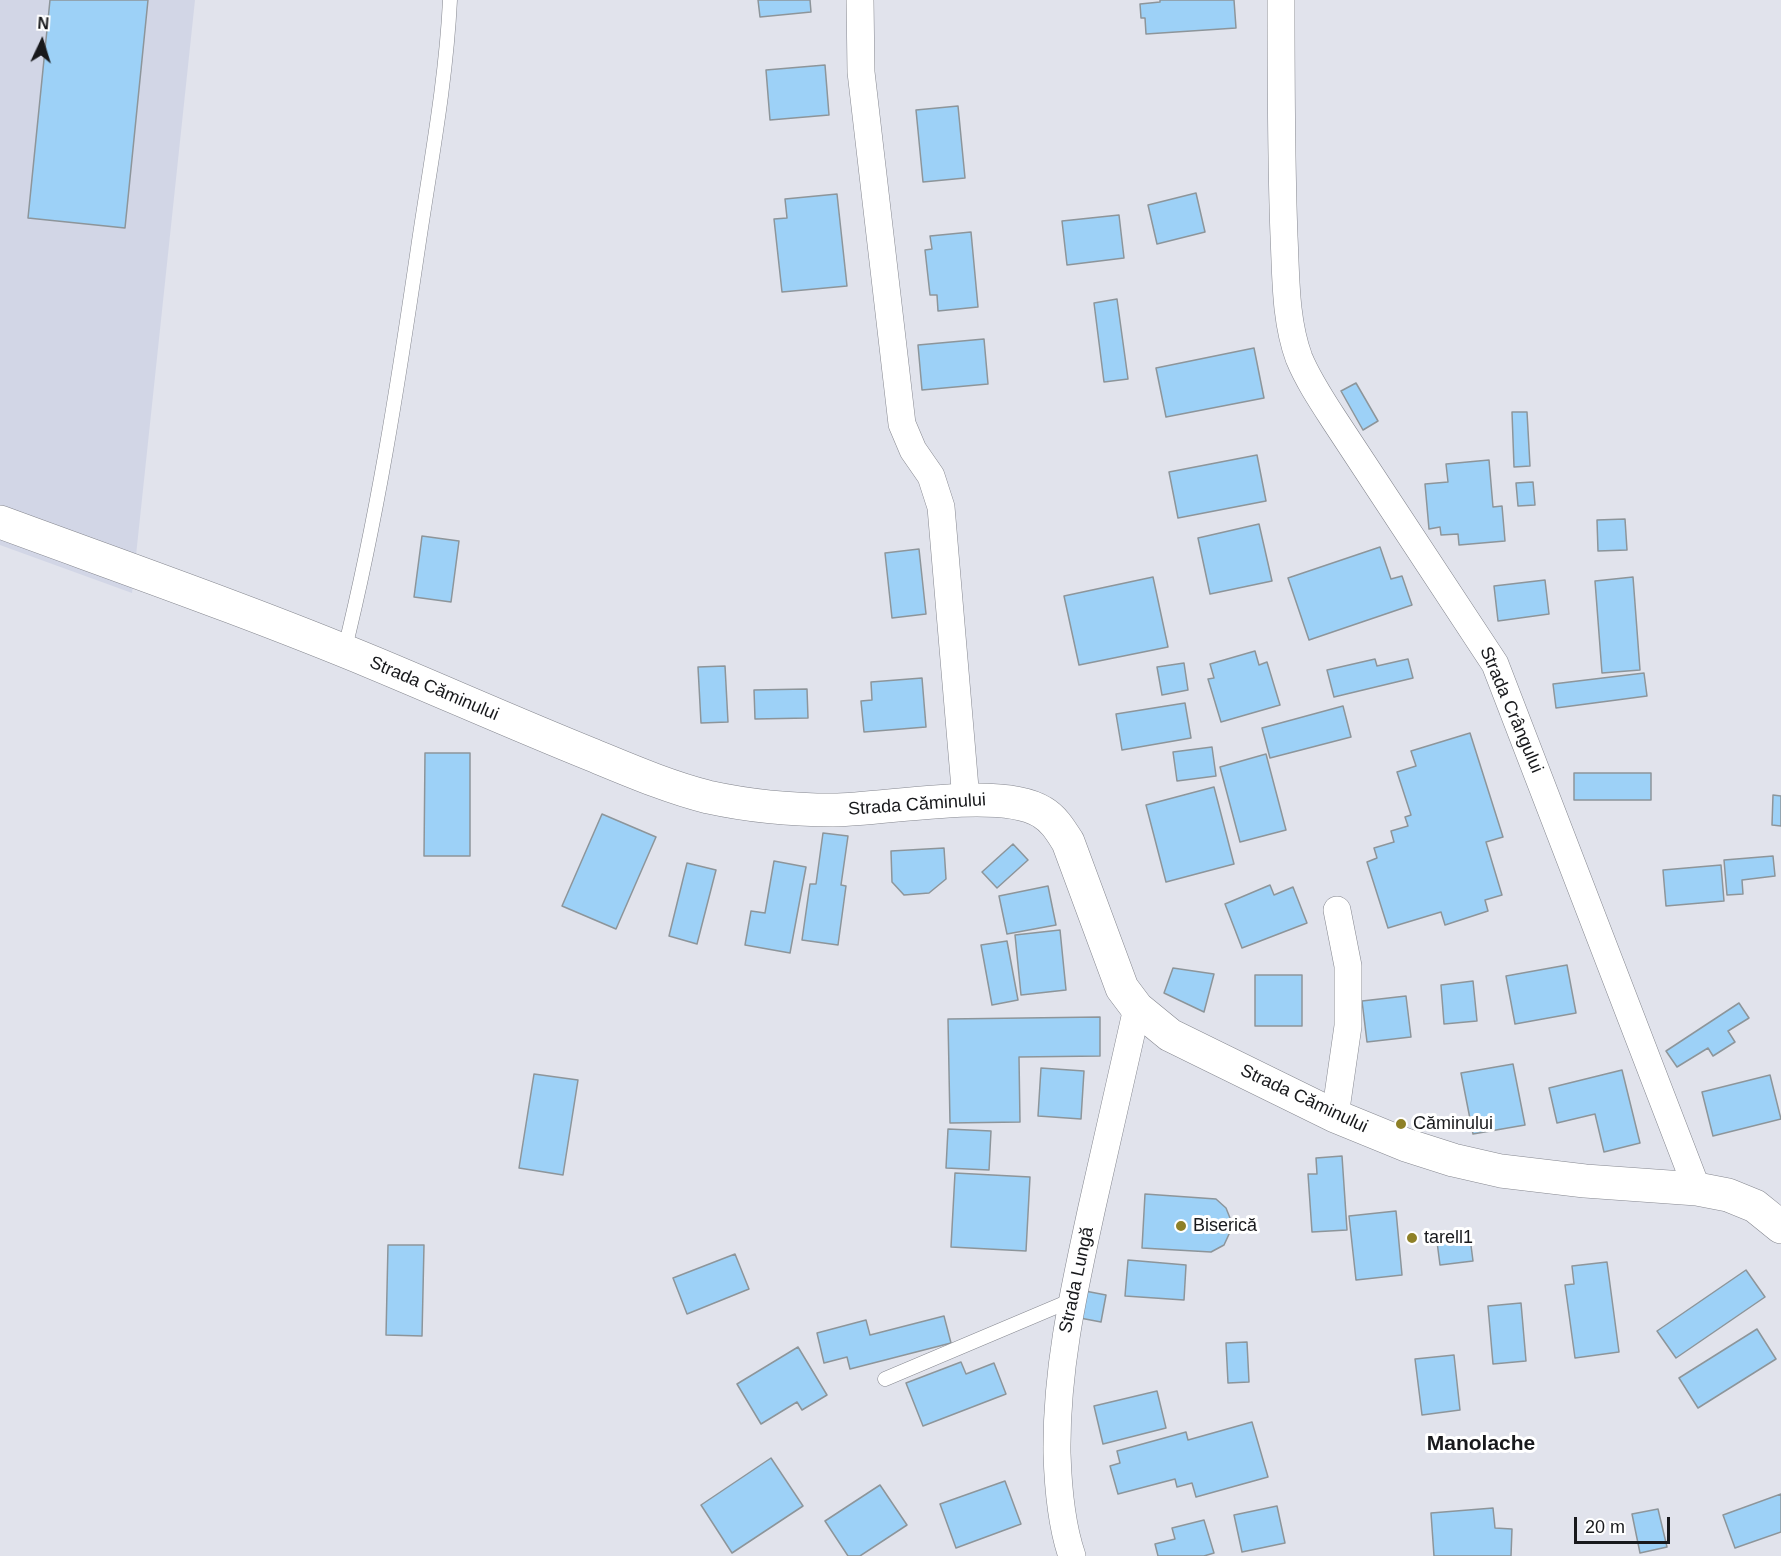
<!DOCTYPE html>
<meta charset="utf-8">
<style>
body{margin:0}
#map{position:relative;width:1781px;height:1556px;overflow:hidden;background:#e1e3ec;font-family:Helvetica,sans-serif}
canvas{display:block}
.north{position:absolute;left:12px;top:12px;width:60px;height:60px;-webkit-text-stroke:4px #fff;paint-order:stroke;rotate:4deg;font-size:16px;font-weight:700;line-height:24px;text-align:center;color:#18191c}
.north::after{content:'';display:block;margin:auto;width:21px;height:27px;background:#18191c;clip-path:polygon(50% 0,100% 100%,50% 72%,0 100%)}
.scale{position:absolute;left:1574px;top:1517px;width:96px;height:27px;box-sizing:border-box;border:3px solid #18191c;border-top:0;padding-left:8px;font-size:18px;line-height:21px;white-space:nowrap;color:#18191c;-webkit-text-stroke:4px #fff;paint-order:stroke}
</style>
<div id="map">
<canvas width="1781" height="1556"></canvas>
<div class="north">N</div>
<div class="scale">20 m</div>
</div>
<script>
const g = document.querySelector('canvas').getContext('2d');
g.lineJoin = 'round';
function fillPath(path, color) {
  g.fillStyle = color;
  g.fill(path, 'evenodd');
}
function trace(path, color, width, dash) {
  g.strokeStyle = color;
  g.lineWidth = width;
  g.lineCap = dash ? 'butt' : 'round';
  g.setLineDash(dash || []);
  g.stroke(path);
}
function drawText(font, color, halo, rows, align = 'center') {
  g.font = font + ' Helvetica,sans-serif';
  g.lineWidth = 6;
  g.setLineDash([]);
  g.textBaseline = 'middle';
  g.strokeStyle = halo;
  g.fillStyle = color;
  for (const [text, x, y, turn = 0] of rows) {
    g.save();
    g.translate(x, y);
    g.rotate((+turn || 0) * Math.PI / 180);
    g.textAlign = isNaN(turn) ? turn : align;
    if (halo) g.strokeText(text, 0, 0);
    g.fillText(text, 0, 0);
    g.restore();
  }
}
const built = new Path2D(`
 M0,0H195L132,593L0,545Z`);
const building = new Path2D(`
 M50,0H148L125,228L28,218Z
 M758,0H810L811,12L760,17Z
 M1160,0H1234L1236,28L1146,34L1145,18H1141L1140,4L1160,2Z
 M825,65L829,115L770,120L766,70Z
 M958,106L965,178L923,182L916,110Z
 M1196,193L1205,232L1157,244L1148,205Z
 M837,194L847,286L782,292L774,219L787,218L785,199Z
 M1119,215L1124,258L1067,265L1062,221Z
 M971,232L978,307L938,311L937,295H930L925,250L932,249L930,236Z
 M1117,299L1128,379L1104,382L1094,303Z
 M984,339L988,384L922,390L918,345Z
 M1254,348L1264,398L1166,417L1156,368Z
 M1356,383L1378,421L1363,430L1341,391Z
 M1512,412H1527L1530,466L1514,467Z
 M1257,455L1266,501L1178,518L1169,472Z
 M1489,460L1493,507L1502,506L1505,541L1459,545L1458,534L1441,535L1440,527L1429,529L1425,484L1448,482L1446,464Z
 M1533,482L1535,505L1518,506L1516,483Z
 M1625,519L1627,550L1598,551L1597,520Z
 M1259,524L1272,581L1210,594L1198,538Z
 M422,536L459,541L451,602L414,597Z
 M1380,547L1391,579L1402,576L1412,605L1309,640L1288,578Z
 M919,549L926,614L892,618L885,553Z
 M1153,577L1168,647L1079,665L1064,596Z
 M1633,577L1640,670L1602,673L1595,581Z
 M1545,580L1549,614L1498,621L1494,586Z
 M1255,651L1259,665L1267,662L1280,705L1221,722L1208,679L1214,678L1210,664Z
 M1375,659L1377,666L1408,659L1413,678L1334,697L1327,670Z
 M1184,663L1188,690L1162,695L1157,667Z
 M725,666L728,722L701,723L698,667Z
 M1644,673L1647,696L1556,708L1553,684Z
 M922,678L926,727L864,732L861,701L872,700L871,682Z
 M807,689L808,718L755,719L754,690Z
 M1185,703L1191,738L1122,750L1116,714Z
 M1343,706L1351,737L1270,758L1262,728Z
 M1470,733L1503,837L1486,842L1502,895L1485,900L1488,911L1445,925L1441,912L1388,928L1367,862L1377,858L1374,848L1394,842L1391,831L1408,826L1405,817L1411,815L1397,772L1416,766L1411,751Z
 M1212,747L1216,776L1177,781L1173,752Z
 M425,753H470V856H424Z
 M1266,754L1286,830L1240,842L1220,767Z
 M1574,773H1651V800H1574Z
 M1214,787L1234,864L1166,882L1146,805Z
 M1773,795L1781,796V826L1772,825Z
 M602,814L656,837L616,929L562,906Z
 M823,833L848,836L841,885L846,886L838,945L802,940L810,884H816Z
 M1013,844L1028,860L997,888L982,872Z
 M944,848L946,879L929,893L904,895L892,882L891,851Z
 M1773,856L1775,876L1742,880L1743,894L1727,895L1724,860Z
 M774,861L806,867L790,953L745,945L751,911L765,913Z
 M687,863L716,870L697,944L669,936Z
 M1721,865L1724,901L1666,906L1663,870Z
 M1270,885L1274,895L1293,887L1307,923L1242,948L1225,904Z
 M1048,886L1056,925L1007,934L999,896Z
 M1060,930L1066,990L1021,995L1015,935Z
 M1007,941L1018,1000L992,1005L981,945Z
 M1567,965L1576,1013L1515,1024L1506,976Z
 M1173,968L1214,974L1204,1012L1164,993Z
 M1255,975H1302V1026H1255Z
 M1473,981L1477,1021L1444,1024L1441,985Z
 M1406,996L1411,1037L1367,1042L1362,1001Z
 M1739,1003L1749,1018L1728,1031L1735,1042L1713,1056L1708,1048L1677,1067L1666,1051Z
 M1100,1017V1056L1019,1057L1020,1122L950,1123L948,1019Z
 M1513,1064L1525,1125L1473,1134L1461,1073Z
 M1041,1068L1084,1071L1081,1119L1038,1116Z
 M1622,1070L1640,1143L1604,1152L1595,1114L1557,1123L1549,1088Z
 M534,1074L578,1080L563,1175L519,1168Z
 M1770,1075L1781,1119L1713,1136L1702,1092Z
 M948,1129L991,1131L989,1170L946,1168Z
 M1342,1156L1347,1230L1312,1232L1308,1174H1317L1316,1158Z
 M955,1173L1030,1177L1026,1251L951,1247Z
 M1145,1194L1216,1199L1226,1208L1230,1218V1232L1224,1245L1211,1252L1142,1248Z
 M1396,1211L1402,1275L1356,1280L1349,1216Z
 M1469,1230L1473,1261L1440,1265L1436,1234Z
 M388,1245H424L422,1336L386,1335Z
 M735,1254L749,1289L687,1314L673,1278Z
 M1128,1260L1186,1265L1184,1300L1125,1296Z
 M1607,1262L1619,1352L1575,1358L1565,1285L1574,1284L1572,1266Z
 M1746,1270L1765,1297L1676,1358L1657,1331Z
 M1085,1291L1106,1295L1101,1322L1080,1318Z
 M1521,1303L1526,1361L1493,1364L1488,1306Z
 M944,1316L951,1343L850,1369L847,1357L824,1363L817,1333L866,1320L870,1335Z
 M1757,1329L1776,1359L1698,1408L1679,1378Z
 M1247,1342L1249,1382L1228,1383L1226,1343Z
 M798,1347L827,1395L802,1410L797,1402L761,1424L737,1384Z
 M1454,1355L1460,1410L1422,1415L1415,1359Z
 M961,1362L966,1374L994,1363L1006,1394L923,1426L906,1383Z
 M1157,1391L1166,1428L1103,1444L1094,1406Z
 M1252,1422L1268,1477L1196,1497L1192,1483L1177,1487L1175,1479L1118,1494L1110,1466L1120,1463L1117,1451L1186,1432L1188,1440Z
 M771,1458L803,1506L732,1553L701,1505Z
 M1005,1481L1021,1524L956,1548L940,1504Z
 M880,1485L907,1525L860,1556H848L825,1521Z
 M1781,1494V1532L1735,1548L1723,1515Z
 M1277,1506L1285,1543L1242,1552L1234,1515Z
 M1493,1508L1495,1528L1512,1529L1511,1556H1434L1431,1513Z
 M1658,1509L1667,1547L1640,1553L1632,1514Z
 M1204,1520L1214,1553L1204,1556H1158L1155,1544L1175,1539L1172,1528Z`);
const service = new Path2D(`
 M344,652C377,519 398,384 418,248C430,166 446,83 450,0
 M885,1379L1072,1300`);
const minor = new Path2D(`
 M860,0L861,72L902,424L913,450L931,476L941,507L966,800
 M1281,0C1281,79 1281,158 1284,236C1286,277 1285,320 1299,358C1308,380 1322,401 1335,421L1495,664L1697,1189
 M1335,1116L1348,1026V966L1337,910
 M1072,1556C1061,1524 1058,1487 1057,1453C1056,1368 1074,1290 1092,1207C1107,1141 1122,1074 1137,1008`);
const tertiary = new Path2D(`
 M0,522C125,568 251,612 374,663C446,693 518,725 590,754C629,770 668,787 708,797C749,806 791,810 833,810C885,810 1001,786 1042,812C1054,819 1061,831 1068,842L1122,988L1137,1008L1170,1035L1335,1116L1406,1145L1453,1160L1501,1171L1585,1181L1697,1189L1728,1195L1755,1206L1781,1227`);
const markers = [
 [1401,1124,6,"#8e8027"],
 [1181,1226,6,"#8e8027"],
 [1412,1238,6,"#8e8027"]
];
const streetNames = [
 ["Strada Căminului",434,689,23],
 ["Strada Crângului",1511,710,67],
 ["Strada Căminului",917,805,-4],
 ["Strada Căminului",1304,1099,25],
 ["Strada Lungă",1077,1280,-78]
];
const poiNames = [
 ["Căminului",1413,1124],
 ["Biserică",1193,1226],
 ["tarell1",1424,1238]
];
const quarterNames = [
 ["Manolache",1481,1444]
];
fillPath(built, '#d2d6e6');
fillPath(building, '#9dd1f7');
trace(building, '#8d959a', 1.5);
trace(service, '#85878f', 15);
trace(minor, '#85878f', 28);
trace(tertiary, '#85878f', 34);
trace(service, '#fff', 14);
trace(minor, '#fff', 27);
trace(tertiary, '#fff', 33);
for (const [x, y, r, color] of markers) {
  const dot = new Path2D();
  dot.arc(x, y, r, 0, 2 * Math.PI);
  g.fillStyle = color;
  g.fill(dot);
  trace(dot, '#fff', 2);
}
drawText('18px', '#18191c', '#fff', streetNames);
drawText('18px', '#18191c', '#fff', poiNames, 'left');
drawText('bold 21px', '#18191c', '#fff', quarterNames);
</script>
